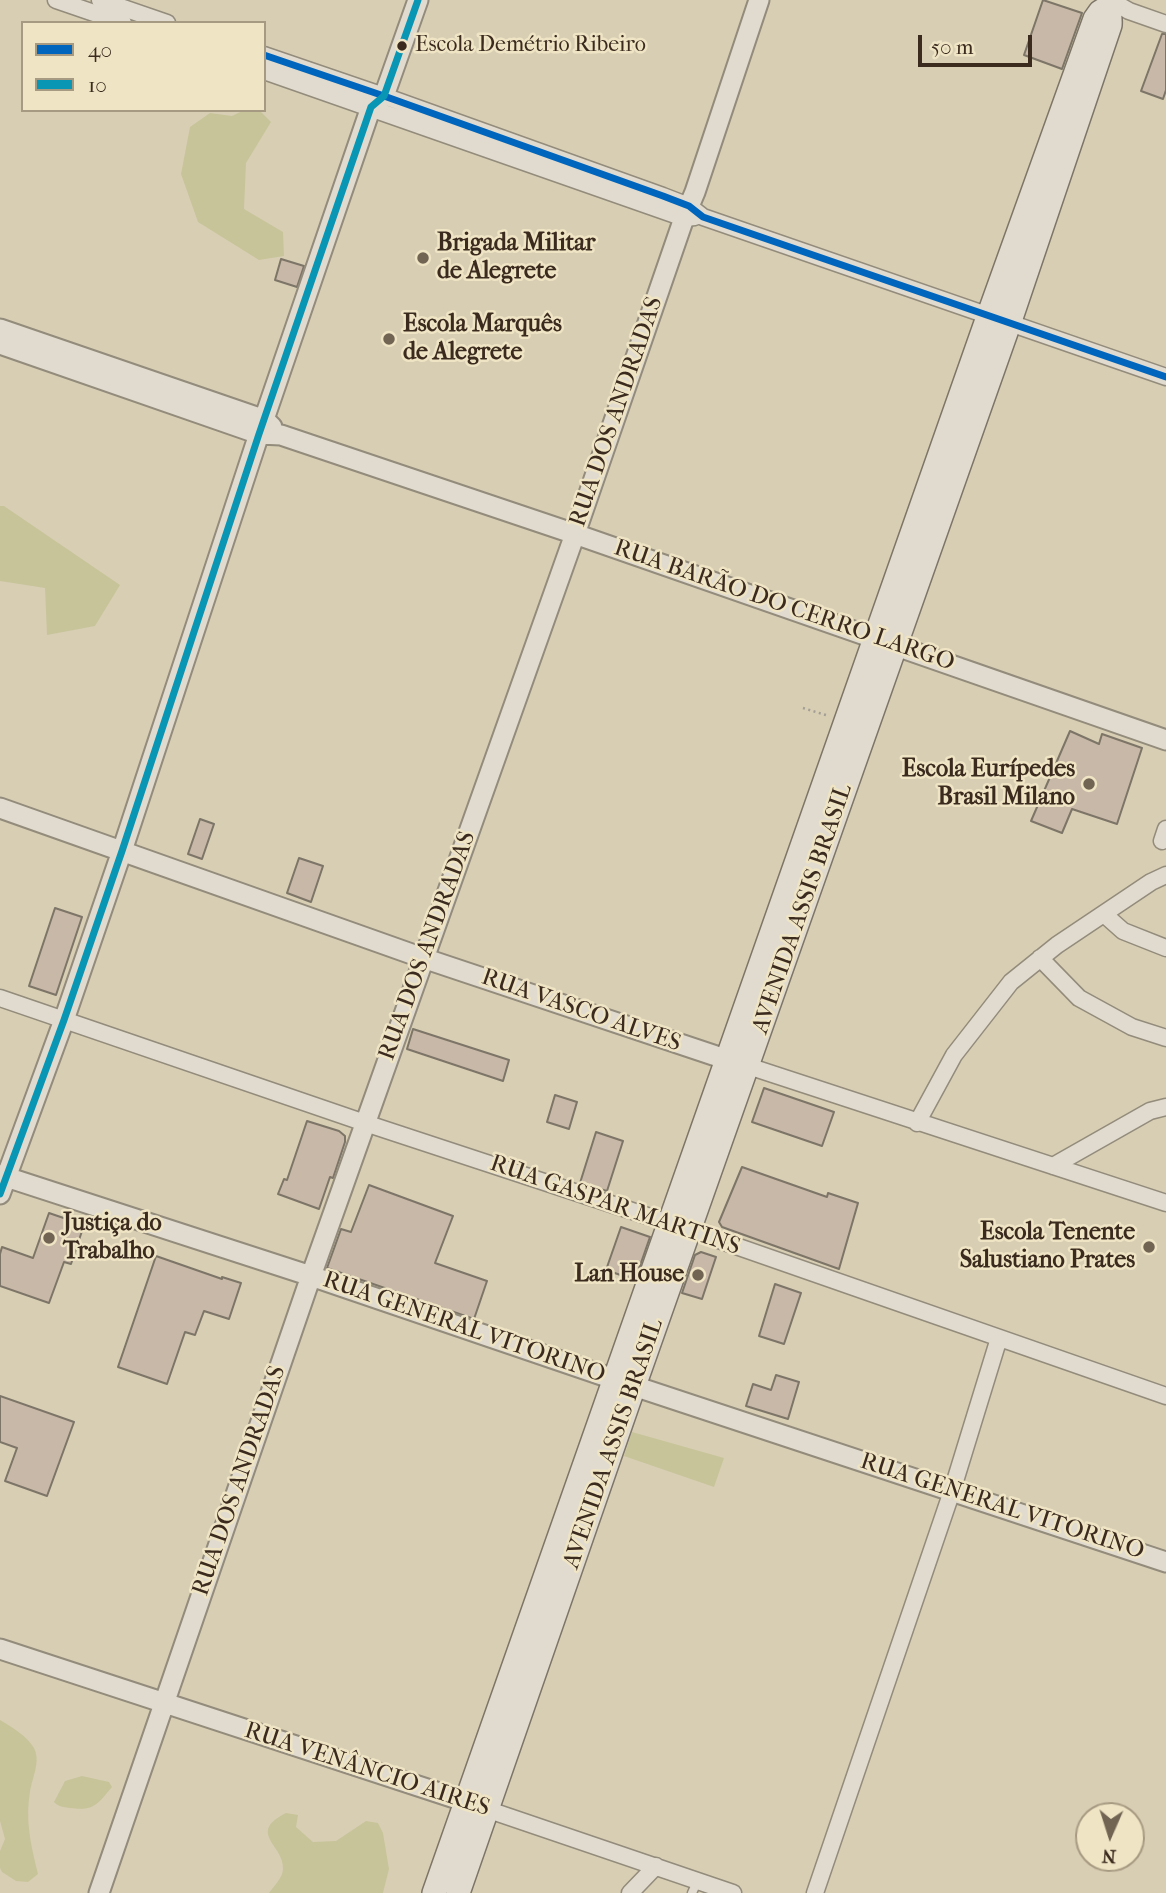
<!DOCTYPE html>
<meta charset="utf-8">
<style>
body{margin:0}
#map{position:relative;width:1166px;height:1893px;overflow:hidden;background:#d8ceb4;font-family:"IM FELL French Canon",serif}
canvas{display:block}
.legend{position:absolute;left:21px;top:21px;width:245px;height:91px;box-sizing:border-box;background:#efe4c4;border:2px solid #a79a82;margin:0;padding:9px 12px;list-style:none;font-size:21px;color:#3b2b1f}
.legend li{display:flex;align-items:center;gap:14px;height:35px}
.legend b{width:35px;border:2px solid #a79a82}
.north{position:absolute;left:1075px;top:1802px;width:70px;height:70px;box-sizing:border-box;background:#efe4c4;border:2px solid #a79a82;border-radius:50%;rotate:183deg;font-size:19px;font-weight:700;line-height:28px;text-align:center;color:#3b2b1f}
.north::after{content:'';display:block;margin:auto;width:24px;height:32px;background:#726453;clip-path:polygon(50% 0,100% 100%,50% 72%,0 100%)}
.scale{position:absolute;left:918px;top:35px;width:114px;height:32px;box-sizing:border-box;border:4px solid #3b2b1f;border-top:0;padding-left:9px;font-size:21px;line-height:24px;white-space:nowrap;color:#3b2b1f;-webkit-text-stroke:5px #efe4c4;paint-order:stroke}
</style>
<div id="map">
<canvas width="1166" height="1893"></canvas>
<ul class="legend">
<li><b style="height:9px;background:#0065bd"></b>40</li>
<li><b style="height:9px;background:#0996b4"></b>10</li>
</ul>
<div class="north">N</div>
<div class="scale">50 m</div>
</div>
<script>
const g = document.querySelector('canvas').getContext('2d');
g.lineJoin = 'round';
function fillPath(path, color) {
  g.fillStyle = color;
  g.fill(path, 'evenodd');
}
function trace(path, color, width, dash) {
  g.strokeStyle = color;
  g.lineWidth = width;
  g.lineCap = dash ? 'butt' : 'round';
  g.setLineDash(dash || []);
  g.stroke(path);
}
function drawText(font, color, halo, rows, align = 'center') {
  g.font = font + ' "IM FELL French Canon",serif';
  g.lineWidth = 5;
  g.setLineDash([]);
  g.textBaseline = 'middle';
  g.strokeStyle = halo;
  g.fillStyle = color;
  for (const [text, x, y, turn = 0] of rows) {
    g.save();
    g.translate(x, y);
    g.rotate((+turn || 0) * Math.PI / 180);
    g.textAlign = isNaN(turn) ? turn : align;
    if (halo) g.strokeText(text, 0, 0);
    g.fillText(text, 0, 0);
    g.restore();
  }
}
const green = new Path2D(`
 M244,110H259L271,122L246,163L244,209L283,232L284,256L259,260L198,222L181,174L190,127L210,113L232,116Z
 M0,506H4L120,585L95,626L47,635L45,588L0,581Z
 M632,1432L724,1458L714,1487L624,1456Z
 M0,1720C12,1727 27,1736 34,1748C41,1762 32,1778 30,1792C25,1820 31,1846 38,1874L28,1882L16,1881L2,1872L0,1868V1851L5,1839L0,1821Z
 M82,1776L109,1782L112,1787C97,1805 94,1811 70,1808C63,1807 59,1807 54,1802L65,1781Z
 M286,1813L298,1815L296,1827L313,1842L336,1841L366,1821L378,1823L383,1833L389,1869L383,1893H269C274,1886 283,1877 283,1869C285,1846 246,1833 286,1813Z`);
const building = new Path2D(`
 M1043,0L1082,13L1062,69L1024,55Z
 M1162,34H1166V90L1163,99L1141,91Z
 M281,259L304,266L297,287L275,280Z
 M1070,731L1099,744L1102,734L1142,748L1117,824L1072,809L1062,833L1031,821Z
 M200,819L214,824L202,859L188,854Z
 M299,858L323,866L311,902L287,893Z
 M55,908L82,917L56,995L29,986Z
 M413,1029L509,1060L503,1081L407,1049Z
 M764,1088L834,1112L822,1146L752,1122Z
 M555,1095L577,1102L569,1129L547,1122Z
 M307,1121L339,1131L345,1136V1142L333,1178L330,1177L319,1209L278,1194L284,1179L287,1180Z
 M596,1132L623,1141L607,1191L580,1183Z
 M742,1167L827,1197L828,1193L858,1203L839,1269L722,1227L719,1222Z
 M369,1185L453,1216L435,1263L487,1281L474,1319L327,1268L341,1229L351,1232Z
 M49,1213L84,1225L71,1264L64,1262L49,1303L0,1286V1254L2,1247L33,1258Z
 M621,1227L650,1237L635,1280L606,1270Z
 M701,1252L716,1257L702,1299L682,1293L695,1255Z
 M156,1256L222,1279V1277L241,1283L229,1319L204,1311L195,1335L185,1332L167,1384L118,1367Z
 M775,1284L801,1293L784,1344L759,1336Z
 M776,1375L799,1382L788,1419L746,1406L753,1384L771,1390Z
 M0,1396L74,1422L47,1496L5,1481L17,1448L0,1442Z`);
const path = new Path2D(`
 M803,708L829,716`);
const service = new Path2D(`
 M692,1893L697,1882`);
const minor = new Path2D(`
 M56,0L123,23
 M100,0L167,23
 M1110,0L1129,11L1166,24
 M264,55L384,96L663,196L689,206L703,217L1166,377
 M264,71L684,218L695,217
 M1162,841L1166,829
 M1105,915L1123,931L1166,948
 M1040,958L1079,998L1132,1027L1166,1038
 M0,998L365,1123L690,1230L1166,1396
 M748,1066L1166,1203
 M917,1123L954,1055L1011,982L1057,945L1151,882L1166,875
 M1053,1166L1150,1111L1166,1107
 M486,1809L733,1893
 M630,1893L656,1866
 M815,1893L952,1491L999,1338`);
const tertiary = new Path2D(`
 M0,329L265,420L272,427
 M0,344L259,434L281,435L575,534L1166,740
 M0,808L423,958L740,1064
 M0,1175L311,1276L634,1386L1166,1562
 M0,1194L64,1020L122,851L259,434L371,107L384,96L418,0
 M0,1649L479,1806
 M99,1893L311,1276L575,534L684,218L695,192L759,0`);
const secondary = new Path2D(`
 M434,1893L988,317L1095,19L1100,12L1108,7
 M458,1893L634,1386L1009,324L1110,25C1111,15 1107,9 1110,0`);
const bus1 = new Path2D(`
 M264,55L384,96L663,196L689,206L703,217L1166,377`);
const bus2 = new Path2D(`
 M0,1194L64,1020L122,851L259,434L371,107L384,96L418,0`);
const markers = [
 [402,46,6,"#3b2b1f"],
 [423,258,7,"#726453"],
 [389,339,7,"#726453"],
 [1089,784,7,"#726453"],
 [49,1238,7,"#726453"],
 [1149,1247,7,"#726453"],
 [698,1275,7,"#726453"]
];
const busNames = [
 ["Escola Demétrio Ribeiro",415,46]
];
const poiNames = [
 ["Brigada Militar",437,244],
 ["de Alegrete",437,272],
 ["Escola Marquês",403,325],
 ["de Alegrete",403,353],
 ["Escola Eurípedes",1075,770,"right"],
 ["Brasil Milano",1075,798,"right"],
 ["Justiça do",63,1224],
 ["Trabalho",63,1252],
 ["Escola Tenente",1135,1233,"right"],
 ["Salustiano Prates",1135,1261,"right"],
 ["Lan House",684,1275,"right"]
];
const streetNames = [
 ["RUA DOS ANDRADAS",617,412,-71],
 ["RUA BARÃO DO CERRO LARGO",784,606,19],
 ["AVENIDA ASSIS BRASIL",803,909,-71],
 ["RUA DOS ANDRADAS",428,946,-70],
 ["RUA VASCO ALVES",581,1011,19],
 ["RUA GASPAR MARTINS",615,1206,19],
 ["RUA GENERAL VITORINO",464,1328,19],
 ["AVENIDA ASSIS BRASIL",614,1444,-71],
 ["RUA DOS ANDRADAS",240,1481,-71],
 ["RUA GENERAL VITORINO",1002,1507,18],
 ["RUA VENÂNCIO AIRES",367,1770,18]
];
fillPath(green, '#c8c499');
fillPath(building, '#c8b8a7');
trace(building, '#7d7567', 2);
trace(service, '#938b7b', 11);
trace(minor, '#938b7b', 19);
trace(tertiary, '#938b7b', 23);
trace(secondary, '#7d7567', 26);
trace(path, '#a49e94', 2.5, [2, 3.5]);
trace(service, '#e0dbce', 8);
trace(minor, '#e0dbce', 16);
trace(tertiary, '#e0dbce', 19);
trace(secondary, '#e0dbce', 23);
trace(bus1, '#0065bd', 7);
trace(bus2, '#0996b4', 7);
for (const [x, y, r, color] of markers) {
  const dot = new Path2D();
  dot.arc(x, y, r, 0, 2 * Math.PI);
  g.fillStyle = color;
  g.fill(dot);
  trace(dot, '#efe4c4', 2.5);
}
drawText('22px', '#3b2b1f', '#efe4c4', busNames, 'left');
drawText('bold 24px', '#3b2b1f', '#efe4c4', poiNames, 'left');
drawText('24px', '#3b2b1f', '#efe4c4', streetNames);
</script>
